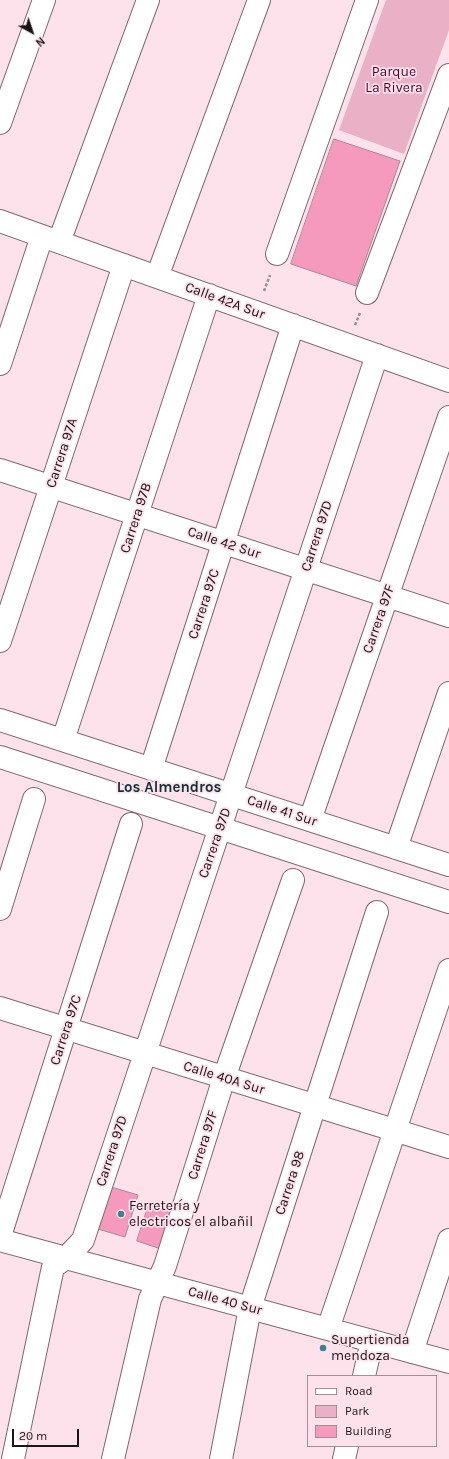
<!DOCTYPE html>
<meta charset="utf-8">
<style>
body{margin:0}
#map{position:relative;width:449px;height:1459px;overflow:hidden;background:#fde2eb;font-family:Karla,sans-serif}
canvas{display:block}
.legend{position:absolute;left:307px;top:1375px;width:130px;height:72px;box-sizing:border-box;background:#fde2eb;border:1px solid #a38f96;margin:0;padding:5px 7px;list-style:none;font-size:12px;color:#1d1216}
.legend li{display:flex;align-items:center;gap:8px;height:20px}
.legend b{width:20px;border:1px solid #a38f96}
.north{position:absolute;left:12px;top:12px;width:40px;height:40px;-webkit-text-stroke:3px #fde2eb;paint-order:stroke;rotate:140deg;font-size:11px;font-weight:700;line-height:16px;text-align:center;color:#1d1216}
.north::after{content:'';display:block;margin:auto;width:14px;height:18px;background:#1d1216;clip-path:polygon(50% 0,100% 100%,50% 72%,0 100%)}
.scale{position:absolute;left:12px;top:1429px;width:67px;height:18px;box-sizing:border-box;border:2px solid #1d1216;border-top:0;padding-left:5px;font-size:12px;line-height:14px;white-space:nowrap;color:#1d1216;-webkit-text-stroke:3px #fde2eb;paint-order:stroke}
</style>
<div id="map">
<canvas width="449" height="1459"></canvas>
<ul class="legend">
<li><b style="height:5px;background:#fff"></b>Road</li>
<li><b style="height:11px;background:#eab0c5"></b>Park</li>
<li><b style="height:11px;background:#f599bd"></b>Building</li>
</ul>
<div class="north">N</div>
<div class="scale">20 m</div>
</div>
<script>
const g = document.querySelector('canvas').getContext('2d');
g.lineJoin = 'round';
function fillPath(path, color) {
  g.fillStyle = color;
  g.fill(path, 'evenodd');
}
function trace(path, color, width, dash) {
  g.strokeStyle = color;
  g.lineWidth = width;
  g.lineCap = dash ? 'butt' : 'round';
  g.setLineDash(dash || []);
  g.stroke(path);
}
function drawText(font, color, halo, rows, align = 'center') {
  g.font = font + ' Karla,sans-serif';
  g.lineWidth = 3.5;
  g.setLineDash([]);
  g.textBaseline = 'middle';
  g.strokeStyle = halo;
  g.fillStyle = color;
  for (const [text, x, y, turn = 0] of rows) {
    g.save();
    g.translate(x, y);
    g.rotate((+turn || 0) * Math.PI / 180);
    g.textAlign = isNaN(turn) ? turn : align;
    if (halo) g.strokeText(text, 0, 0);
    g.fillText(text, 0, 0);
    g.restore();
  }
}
const green = new Path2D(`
 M386,0H449V30L404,154L339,130Z`);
const building = new Path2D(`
 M334,139L400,161L356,286L291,264Z
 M111,1187L138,1195L125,1237L98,1229Z
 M149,1204L172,1211L161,1249L137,1241Z`);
const path = new Path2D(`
 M264,291L270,275
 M355,325L360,313`);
const street = new Path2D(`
 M0,123L44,0
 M0,221L449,381
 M59,242L148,0
 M277,254L367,0
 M157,277L259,0
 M367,293L449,75
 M0,364L42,236
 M0,470L449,616
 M0,641L124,265
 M0,720L449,865
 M63,740L209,295
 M0,757L449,902
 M151,769L293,325
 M310,820L449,417
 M396,848L449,693
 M0,909L34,799
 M0,1008L449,1147
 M0,1236L131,824
 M0,1240L449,1362
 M328,1329L449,970
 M412,1352L449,1240
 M364,1376L372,1341
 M13,1459L53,1267L66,1258L83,1240L377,355
 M113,1459L150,1299L165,1266L224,1078L293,880
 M221,1459L250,1308L377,912
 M344,1459L347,1446`);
const markers = [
 [121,1214,4,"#3b838b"],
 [323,1348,4,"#3b838b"]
];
const parkNames = [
 ["Parque",394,72],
 ["La Rivera",394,88]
];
const streetNames = [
 ["Calle 42A Sur",225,301,20],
 ["Carrera 97A",62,453,-72],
 ["Carrera 97B",136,518,-72],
 ["Carrera 97D",317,536,-72],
 ["Calle 42 Sur",224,543,18],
 ["Carrera 97C",204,604,-72],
 ["Carrera 97F",379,619,-71],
 ["Calle 41 Sur",282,811,18],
 ["Carrera 97D",215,843,-71],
 ["Carrera 97C",66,1030,-72],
 ["Calle 40A Sur",224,1078,17],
 ["Carrera 97F",203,1145,-73],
 ["Carrera 97D",112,1151,-72],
 ["Carrera 98",290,1183,-72],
 ["Calle 40 Sur",225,1301,15]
];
const poiNames = [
 ["Ferretería y",129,1206],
 ["electricos el albañil",129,1222],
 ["Supertienda",331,1340],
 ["mendoza",331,1356]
];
const neighbourhoodNames = [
 ["Los Almendros",169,788]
];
fillPath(green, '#eab0c5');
fillPath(building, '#f599bd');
trace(building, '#a88a95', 1);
trace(street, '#836670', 24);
trace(path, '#9f8b92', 2.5, [3, 2]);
trace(street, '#fff', 22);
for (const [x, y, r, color] of markers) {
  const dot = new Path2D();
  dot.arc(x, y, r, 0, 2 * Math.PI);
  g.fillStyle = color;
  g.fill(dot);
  trace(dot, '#fde2eb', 1.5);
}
drawText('14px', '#53002e', '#fde2eb', parkNames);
drawText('14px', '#1d1216', '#fde2eb', streetNames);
drawText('14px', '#1d1216', '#fde2eb', poiNames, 'left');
drawText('bold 15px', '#103236', '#fde2eb', neighbourhoodNames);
</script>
